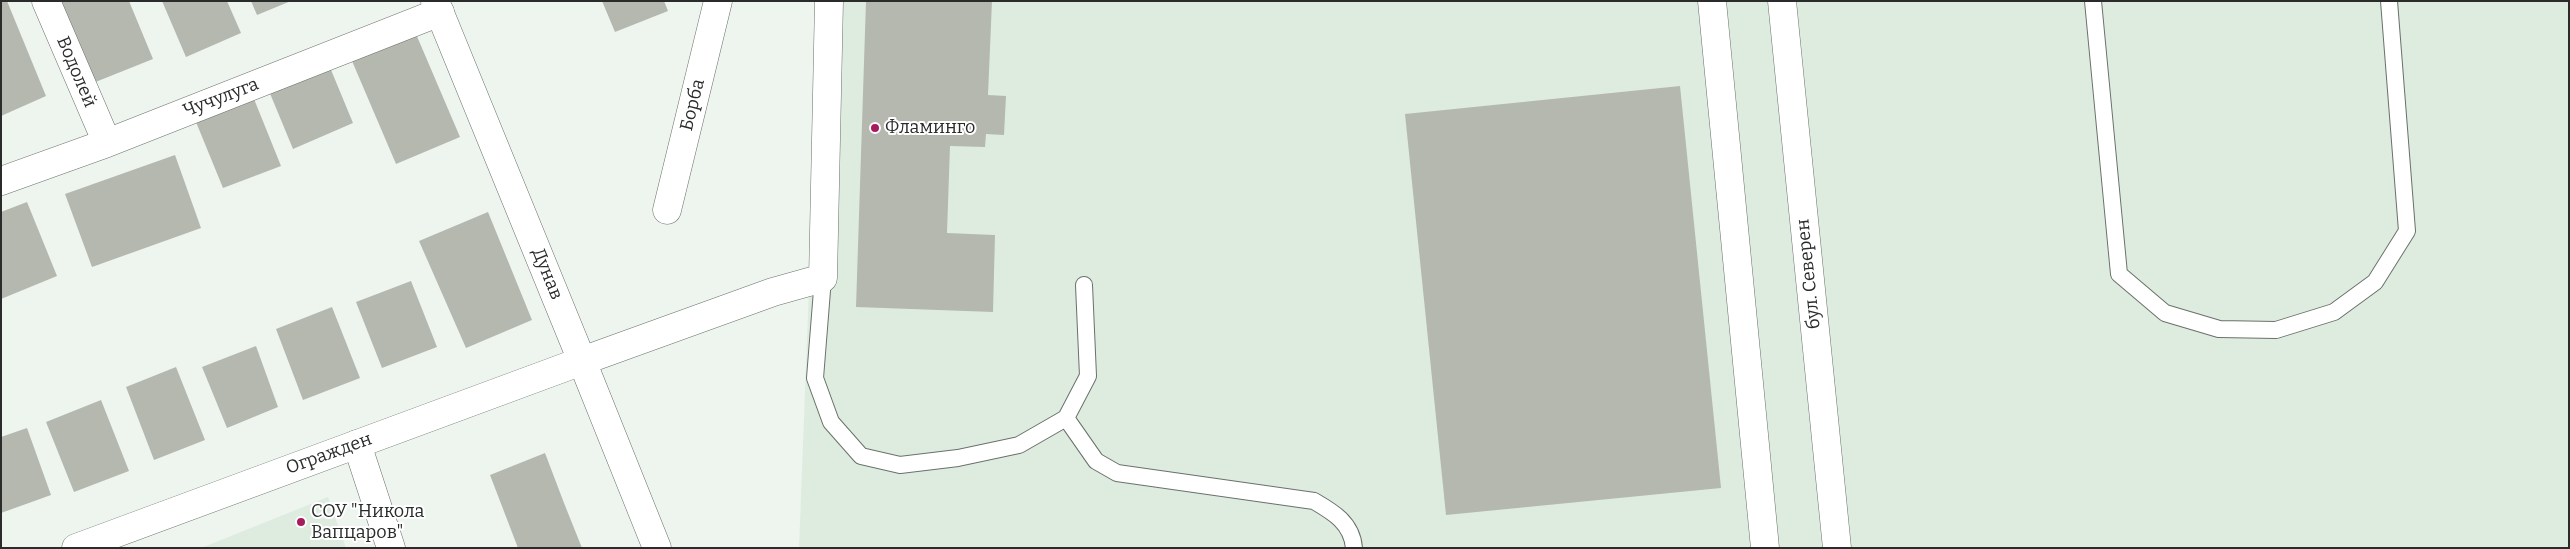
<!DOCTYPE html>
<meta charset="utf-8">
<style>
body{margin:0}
#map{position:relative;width:2570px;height:549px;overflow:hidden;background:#edf5ee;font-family:Bitter,serif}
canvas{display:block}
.frame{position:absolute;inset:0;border:2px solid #292c2a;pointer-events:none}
</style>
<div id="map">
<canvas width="2570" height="549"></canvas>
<div class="frame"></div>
</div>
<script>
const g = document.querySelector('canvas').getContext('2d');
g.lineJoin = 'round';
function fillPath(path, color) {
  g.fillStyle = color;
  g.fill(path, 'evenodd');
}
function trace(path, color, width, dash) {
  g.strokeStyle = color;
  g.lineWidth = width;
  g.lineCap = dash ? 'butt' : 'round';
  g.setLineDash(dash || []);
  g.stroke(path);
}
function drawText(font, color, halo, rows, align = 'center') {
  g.font = font + ' Bitter,serif';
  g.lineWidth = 4;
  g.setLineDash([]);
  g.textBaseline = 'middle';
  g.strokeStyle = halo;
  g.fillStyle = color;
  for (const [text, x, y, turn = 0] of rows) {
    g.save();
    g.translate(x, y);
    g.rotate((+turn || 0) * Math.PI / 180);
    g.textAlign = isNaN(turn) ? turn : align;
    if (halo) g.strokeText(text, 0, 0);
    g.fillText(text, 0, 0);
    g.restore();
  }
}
const built = new Path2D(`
 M820,1H2569V548H799Z
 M328,497L346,548H201Z`);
const building = new Path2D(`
 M1,1H7L46,96L1,116Z
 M54,1H129L153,59L88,85Z
 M162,1H227L241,33L186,57Z
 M251,1H291L257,15Z
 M602,1H664L668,11L615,32Z
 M866,1H992L988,95L1006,96L1004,135L986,134L985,147L950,146L947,233L995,235L993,312L856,307Z
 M416,34L460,137L396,164L352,61Z
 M329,65L353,123L293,149L269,91Z
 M1680,86L1721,488L1446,515L1405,114Z
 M254,99L281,166L223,188L196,122Z
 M175,155L201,228L92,267L65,194Z
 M27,202L57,276L1,299V212Z
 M488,212L532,320L466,348L419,241Z
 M411,281L437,347L382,368L356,302Z
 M332,307L360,378L303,400L276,329Z
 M256,346L278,407L227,428L202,367Z
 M176,367L205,440L154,460L126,387Z
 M101,400L129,471L74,492L46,422Z
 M27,428L51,495L1,513V437Z
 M545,453L564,503L582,548H518L490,475Z`);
const service = new Path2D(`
 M2093,1L2119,274L2165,313L2219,329L2276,330L2334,312L2375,282L2407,231L2389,1
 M823,278L815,378L831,422L861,456L900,465L958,458L1019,445L1066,418L1088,376L1084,285
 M1066,418L1096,461L1117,473L1314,501C1333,512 1352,523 1354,548`);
const minor = new Path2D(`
 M46,1L107,143
 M1,181L107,143L440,12
 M667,210L718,1
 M357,444L391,548
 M657,548L582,361L773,292L823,278L829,1`);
const tertiary = new Path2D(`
 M76,548L582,361L435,1`);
const secondary = new Path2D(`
 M1712,1L1765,548
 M1782,1L1837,548`);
const markers = [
 [875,128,5,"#a71b5e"],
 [301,522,5,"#a71b5e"]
];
const streetNames = [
 ["Водолей",76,72,67],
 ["Чучулуга",221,98,-21],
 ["Борба",693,105,-76],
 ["Дунав",547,274,68],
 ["бул. Северен",1809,274,-96],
 ["Огражден",329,454,-20]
];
const poiNames = [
 ["Фламинго",885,128],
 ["СОУ \"Никола",311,512],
 ["Вапцаров\"",311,533]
];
fillPath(built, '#deece0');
fillPath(building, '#b5b8af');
trace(service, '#6a716b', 18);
trace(minor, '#6a716b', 29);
trace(tertiary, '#6a716b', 29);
trace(secondary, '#6a716b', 29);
trace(service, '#fff', 16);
trace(minor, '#fff', 28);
trace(tertiary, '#fff', 28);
trace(secondary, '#fff', 28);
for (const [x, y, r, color] of markers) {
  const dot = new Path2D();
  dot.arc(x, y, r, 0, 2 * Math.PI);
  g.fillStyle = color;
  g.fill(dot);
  trace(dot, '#fff', 2);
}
drawText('18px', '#292c2a', '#fff', streetNames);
drawText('18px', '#292c2a', '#fff', poiNames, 'left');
</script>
